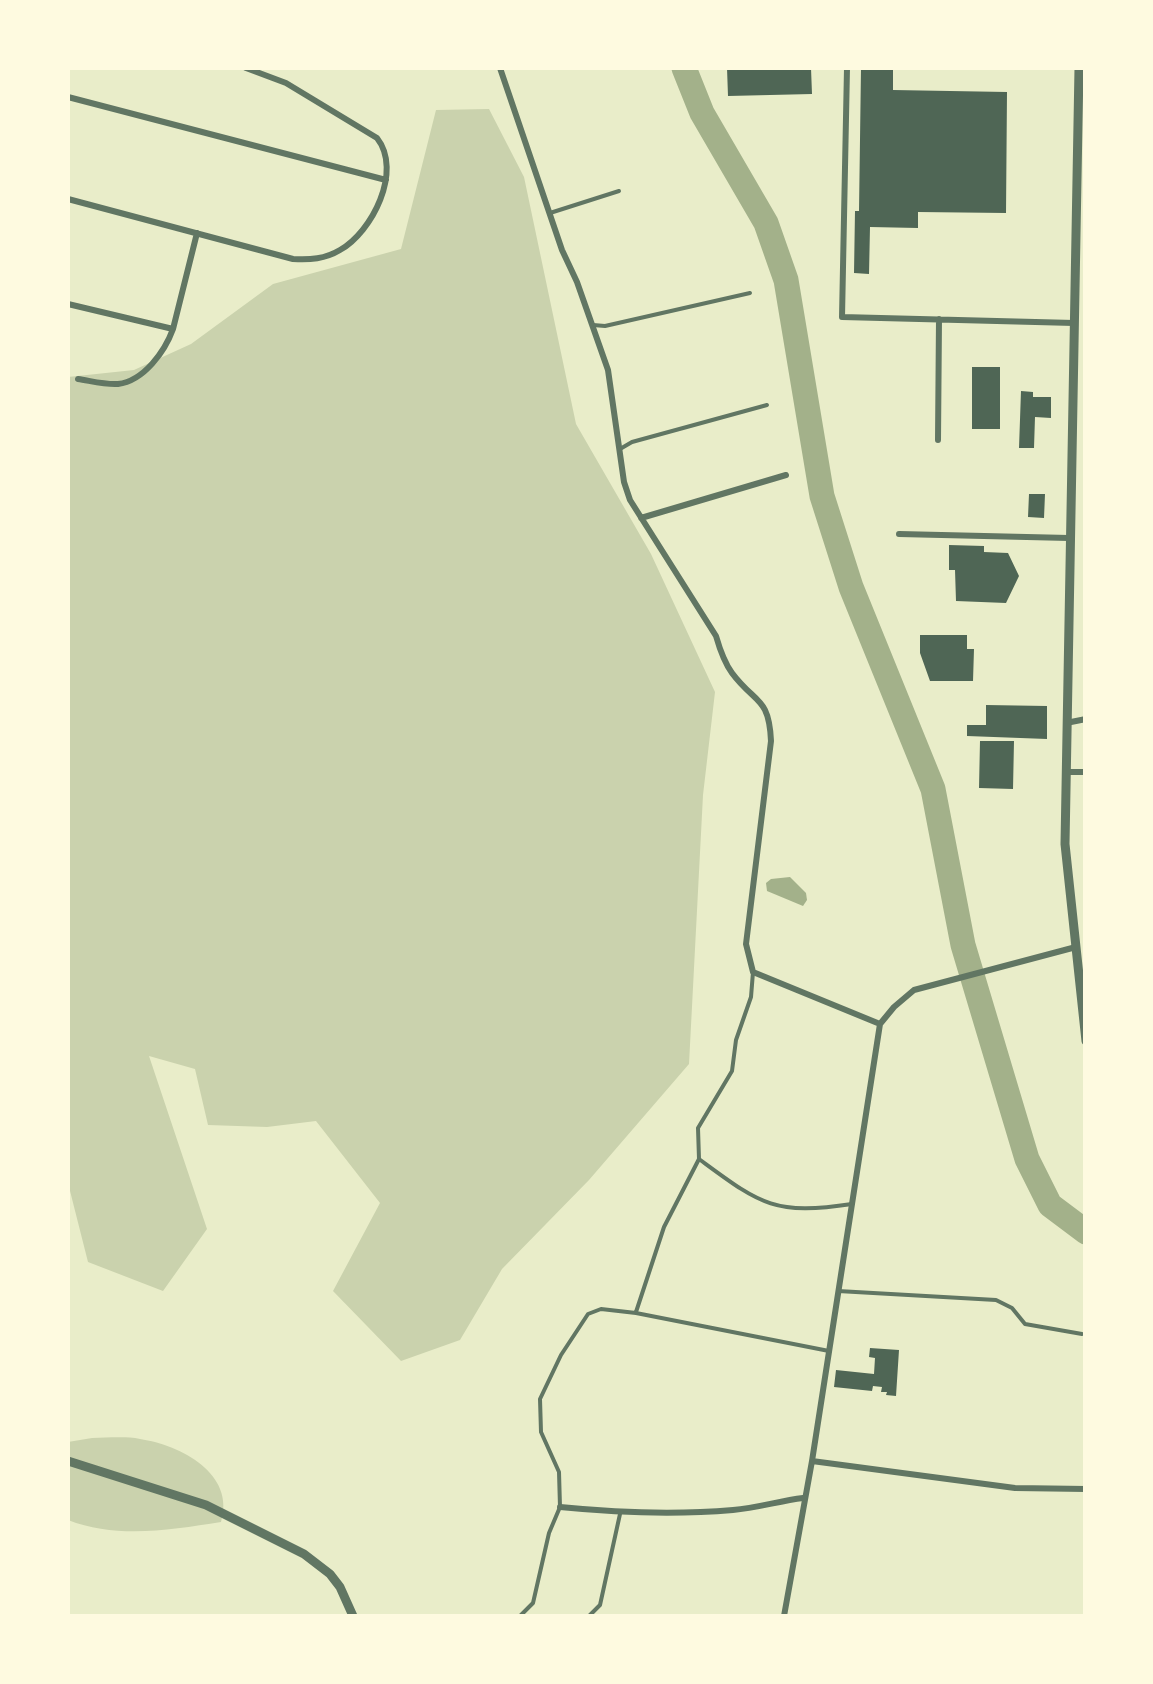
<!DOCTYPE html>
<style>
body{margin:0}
#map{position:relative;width:1153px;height:1684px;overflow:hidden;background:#e9edc9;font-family:Cabin,sans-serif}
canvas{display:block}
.frame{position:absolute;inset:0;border:70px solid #fefae0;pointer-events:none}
</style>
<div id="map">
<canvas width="1153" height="1684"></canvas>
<div class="frame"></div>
</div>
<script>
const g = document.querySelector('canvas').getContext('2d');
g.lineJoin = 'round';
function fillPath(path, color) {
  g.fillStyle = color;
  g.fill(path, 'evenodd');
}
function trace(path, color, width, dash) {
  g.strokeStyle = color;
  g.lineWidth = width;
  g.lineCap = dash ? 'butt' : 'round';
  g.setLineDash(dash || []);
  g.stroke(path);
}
const green = new Path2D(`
 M489,109L524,177L576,424L651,554L715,692L703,795L689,1064L589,1180L502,1269L460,1340L401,1361L333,1291L380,1203L316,1121L267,1127L208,1125L195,1069L149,1056L207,1229L163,1291L88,1262L68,1183V377L134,370L191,344L273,284L401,249L436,110Z
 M92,1438C107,1438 125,1436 140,1439C181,1445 236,1474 221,1522C170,1530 117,1539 68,1520V1442Z`);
const water = new Path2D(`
 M790,877L806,893L807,900L803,906L767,891L766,883L771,879Z`);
const river = new Path2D(`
 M684,68L702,113L766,223L786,280L822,496L851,587L933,789L963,945L1027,1159L1050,1205L1086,1232`);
const building = new Path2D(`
 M727,68H811L812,94L728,96Z
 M861,68H893V90L1007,92L1006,213L918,212V228L870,227L869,274L854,273L855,211H859Z
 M972,367H1000V429H972Z
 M1021,391L1033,392V397H1051V418L1035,417L1034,448H1019Z
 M1029,494H1045L1044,518L1028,517Z
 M949,545L984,546V552L1008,553L1019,576L1006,603L956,601L955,570H949Z
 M920,635H967V649H974L973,681H930L920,653Z
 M986,705L1047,706V739L967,736V725H986Z
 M980,741H1014L1013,789L979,788Z
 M870,1348L899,1350L896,1396L886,1395L887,1392H881L882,1387L873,1386L872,1391L834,1387L836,1370L874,1374L875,1358L869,1357Z`);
const service = new Path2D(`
 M550,213L619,191
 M593,325L605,326L750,293
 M620,449L632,442L767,405
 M699,1159C759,1203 773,1216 852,1204
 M838,1291L996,1300L1012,1308L1025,1324L1082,1334
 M636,1312L664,1227L699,1159L698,1128L732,1071L736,1040L751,997L753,972
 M520,1616L533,1603L549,1533L560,1507L559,1472L541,1432L540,1399L561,1355L588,1314L601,1309L636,1313L829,1351
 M589,1616L600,1605L620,1514`);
const minor = new Path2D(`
 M500,68L562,250L577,282L608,370L624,482L630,500L716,636C720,650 724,662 732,673C755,704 769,696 771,741L746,944L753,972L880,1024
 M847,68L842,317L1074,323
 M68,97L386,180
 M68,199L293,259C310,260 325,259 340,250C372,232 403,171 377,138L286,83L246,68
 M68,304L173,329L197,233
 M78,379C91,381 106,385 118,384C144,381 165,351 173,329
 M938,440L939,319
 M641,518L786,475
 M899,534L1069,538
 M1066,723L1086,719
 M1067,772H1086
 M812,1461L1015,1488L1086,1489
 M560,1507C620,1513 673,1515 733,1510C757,1508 779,1501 803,1498
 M784,1616L812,1461L880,1024L894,1007L914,990L1076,947`);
const tertiary = new Path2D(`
 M1079,68L1065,844L1086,1041
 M68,1461L206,1505L304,1554L330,1574L340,1587L353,1616`);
fillPath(green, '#cad2ad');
fillPath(water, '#a3b18a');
trace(river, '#a3b18a', 25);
fillPath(building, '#4f6655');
trace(service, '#617663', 4);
trace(minor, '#617663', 6);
trace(tertiary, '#617663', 9);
</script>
